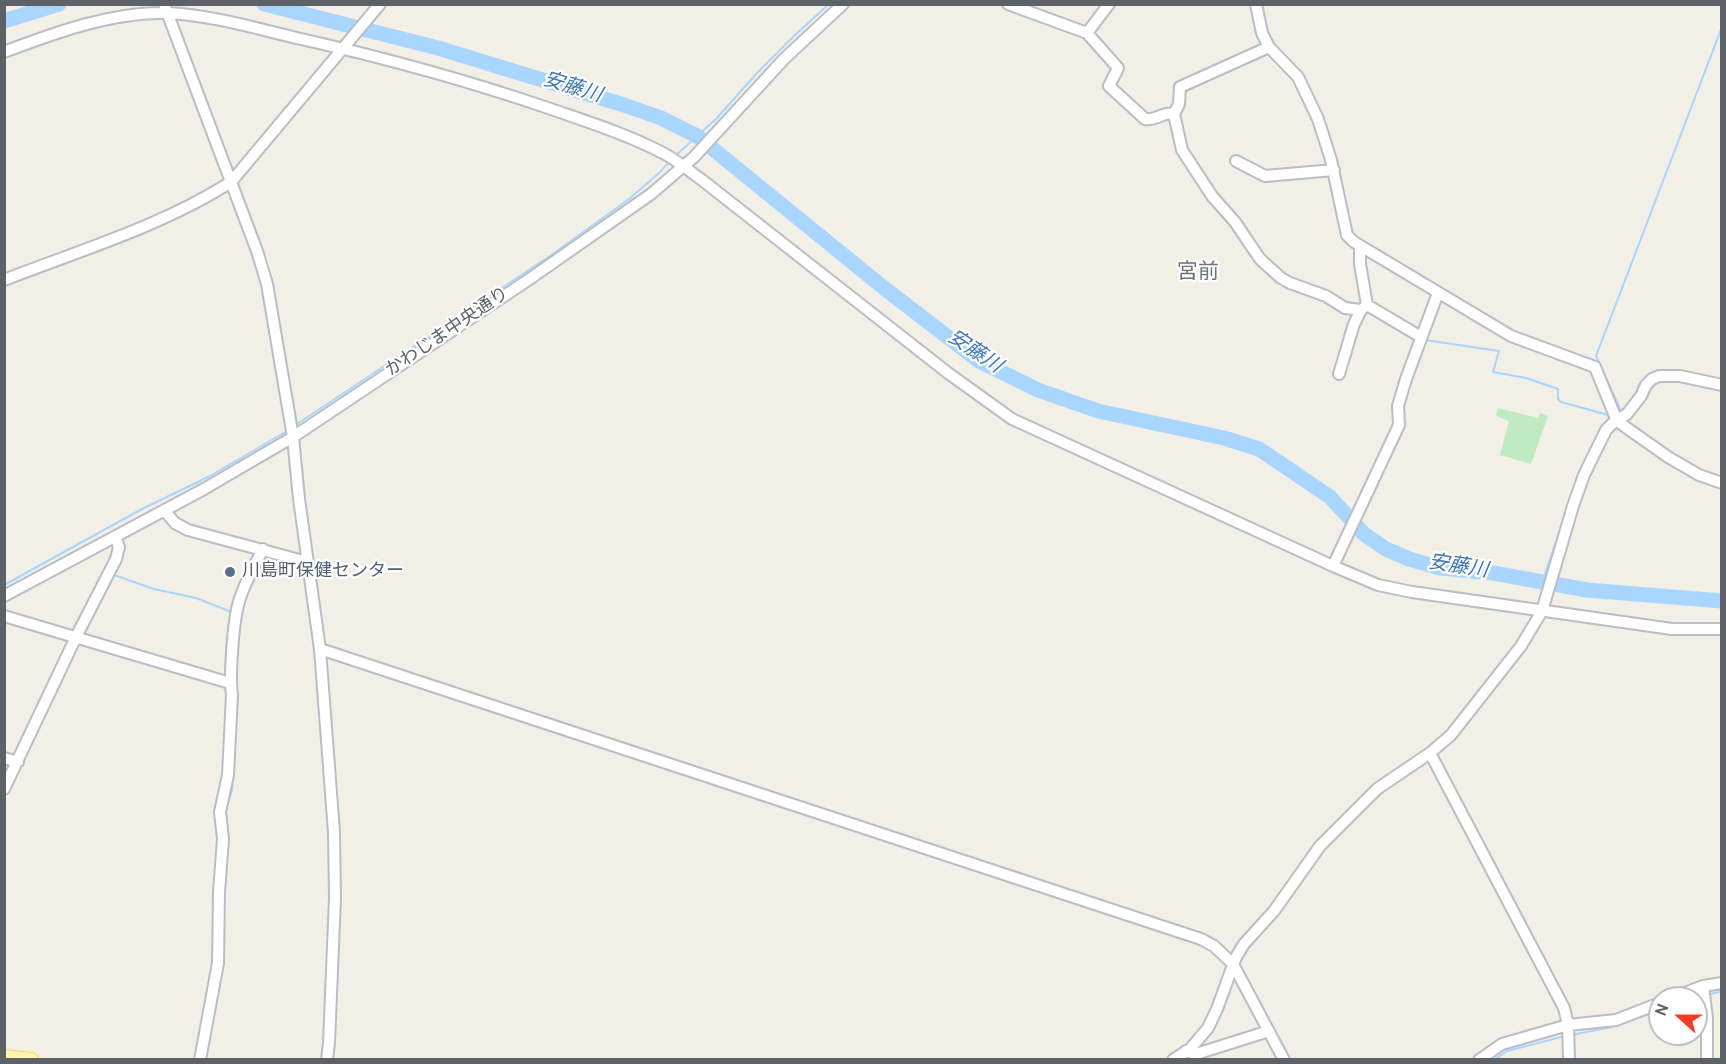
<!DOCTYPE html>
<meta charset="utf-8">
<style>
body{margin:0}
#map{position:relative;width:1726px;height:1064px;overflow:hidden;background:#f1efe6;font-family:Overpass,sans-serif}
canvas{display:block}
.frame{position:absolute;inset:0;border:6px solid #5d6268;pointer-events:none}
.north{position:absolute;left:1648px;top:986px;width:60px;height:60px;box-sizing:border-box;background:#fff;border:2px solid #bec0c3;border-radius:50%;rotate:291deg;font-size:16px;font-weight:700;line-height:24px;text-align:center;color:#5d6268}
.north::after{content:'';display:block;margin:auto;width:21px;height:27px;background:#fc3a21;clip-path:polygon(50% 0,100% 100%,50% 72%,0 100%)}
</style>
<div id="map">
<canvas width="1726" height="1064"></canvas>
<div class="frame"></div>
<div class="north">N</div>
</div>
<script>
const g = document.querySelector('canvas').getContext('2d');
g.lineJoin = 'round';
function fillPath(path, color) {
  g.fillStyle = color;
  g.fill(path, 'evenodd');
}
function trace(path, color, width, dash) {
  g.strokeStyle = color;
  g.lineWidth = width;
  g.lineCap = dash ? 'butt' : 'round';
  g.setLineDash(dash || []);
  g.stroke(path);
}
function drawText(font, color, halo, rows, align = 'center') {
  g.font = font + ' Overpass,"Noto Sans JP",sans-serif';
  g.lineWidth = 4.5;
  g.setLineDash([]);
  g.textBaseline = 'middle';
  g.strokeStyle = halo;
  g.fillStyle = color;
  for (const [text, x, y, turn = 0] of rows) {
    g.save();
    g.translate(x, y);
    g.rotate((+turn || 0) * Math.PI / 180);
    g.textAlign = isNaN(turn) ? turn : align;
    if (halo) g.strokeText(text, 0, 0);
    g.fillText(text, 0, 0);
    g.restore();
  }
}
const green = new Path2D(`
 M1498,408L1538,418L1540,413L1548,416L1531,464L1500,455L1509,421L1496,416Z`);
const stream = new Path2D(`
 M1287,58L1295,67
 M675,156L716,119L757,73L794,36L829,4
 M1425,340L1499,351L1493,372L1526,378L1558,389V399L1561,402L1612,416
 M1675,381L1722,391
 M1647,395L1656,382
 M1621,411L1596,356L1722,27
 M294,426L550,256L629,199L659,173L669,162
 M1569,503L1577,480
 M111,574L154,589L196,598L234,613
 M1542,582L1564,519
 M4,585L142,509L210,476L287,431
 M82,615L104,571L106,572
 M238,645L240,623
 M228,847L226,809L232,790L236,713
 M219,988L221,973
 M1707,995L1722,991
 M1571,1035L1612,1027L1660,1010
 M1494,1060L1507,1051L1565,1036`);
const river = new Path2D(`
 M264,4L438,48L624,105L661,118L697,136L884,288L979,361L1038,390L1098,411L1224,438L1259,449L1330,497L1364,534L1386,549L1409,559L1440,568L1493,573L1587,590L1722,601
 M4,21L59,4`);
const minor = new Path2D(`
 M164,4L257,251L267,284L293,437L299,499L320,649L334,832L335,898L329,1043L327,1060
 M1008,4L1087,33
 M1109,4L1087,33L1118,68L1109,86L1145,119C1156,121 1164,111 1174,114
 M1256,4L1262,33L1269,47L1298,77L1318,119L1331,160L1347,235L1354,242L1511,336L1595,367L1617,421L1668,457L1699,475L1722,483
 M1269,47L1180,87L1179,104L1174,114L1182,150L1212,196L1235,222L1260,259L1281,278L1290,283L1326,296L1345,308L1361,310L1367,305
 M4,52C54,33 114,11 167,13C212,15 258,29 301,39C386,58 469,81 551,109C588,122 626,134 661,152C676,159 689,171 702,180L948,373L1012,419L1333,566L1378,585L1412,592L1672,629H1722
 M1236,161L1265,176L1334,170
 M1360,246V264L1367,305
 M4,280C81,250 162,226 231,182L380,4
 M1367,305L1421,337
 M1339,374L1354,324L1361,310
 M164,510L175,523L188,530L307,562
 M1333,566L1399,425L1398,406L1406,379L1438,293
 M4,596L204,489L293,437L531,278L651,194L694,157L784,59L843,4
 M4,616L230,683
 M320,649L1201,939L1214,946L1233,964L1284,1060
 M1430,753L1564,1008L1568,1025L1569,1060
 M4,758L18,762
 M4,789L76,637L116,559L119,547L115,537
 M1703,986L1707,1018V1060
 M1672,998L1703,986L1722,983
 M1186,1051L1196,1054L1269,1031
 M200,1060L218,963L219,892L223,839L220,812L228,775L232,695C230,681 231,667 232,653C233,637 234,621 238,605C243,585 254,567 263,549
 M1173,1060L1190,1049L1208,1028L1217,1009L1236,957L1244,944L1274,911L1320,846L1377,789L1430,753L1451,735L1521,646L1542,611L1573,506L1584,475L1606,430L1613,423L1627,414L1641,396L1646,385L1652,379L1659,376H1680L1722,385
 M1479,1060L1502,1044L1568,1025L1616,1020L1660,1003`);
const major = new Path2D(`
 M4,1057L31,1060`);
const markers = [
 [230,572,6,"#5c6f8a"]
];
const streetNames = [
 ["かわじま中央通り",448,333,-34]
];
const serviceNames = [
 ["川島町保健センター",242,572]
];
const waterNames = [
 ["安藤川",572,89,17],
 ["安藤川",974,353,34],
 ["安藤川",1458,568,9]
];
const quarterNames = [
 ["宮前",1198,274]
];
fillPath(green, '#c0ebc2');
trace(stream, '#a8d6ff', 2);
trace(river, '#a8d6ff', 15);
trace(minor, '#babdc3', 14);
trace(major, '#ffd551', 16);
trace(minor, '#fff', 10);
trace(major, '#fff5ad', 14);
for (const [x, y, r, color] of markers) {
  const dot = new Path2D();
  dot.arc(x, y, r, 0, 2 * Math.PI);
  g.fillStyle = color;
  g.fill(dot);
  trace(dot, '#fff', 2);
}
drawText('18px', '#5d6268', '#fff', streetNames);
drawText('18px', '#4e5e75', '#fff', serviceNames, 'left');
drawText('italic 20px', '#3874be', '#fff', waterNames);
drawText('21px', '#6e747a', '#fff', quarterNames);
</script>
